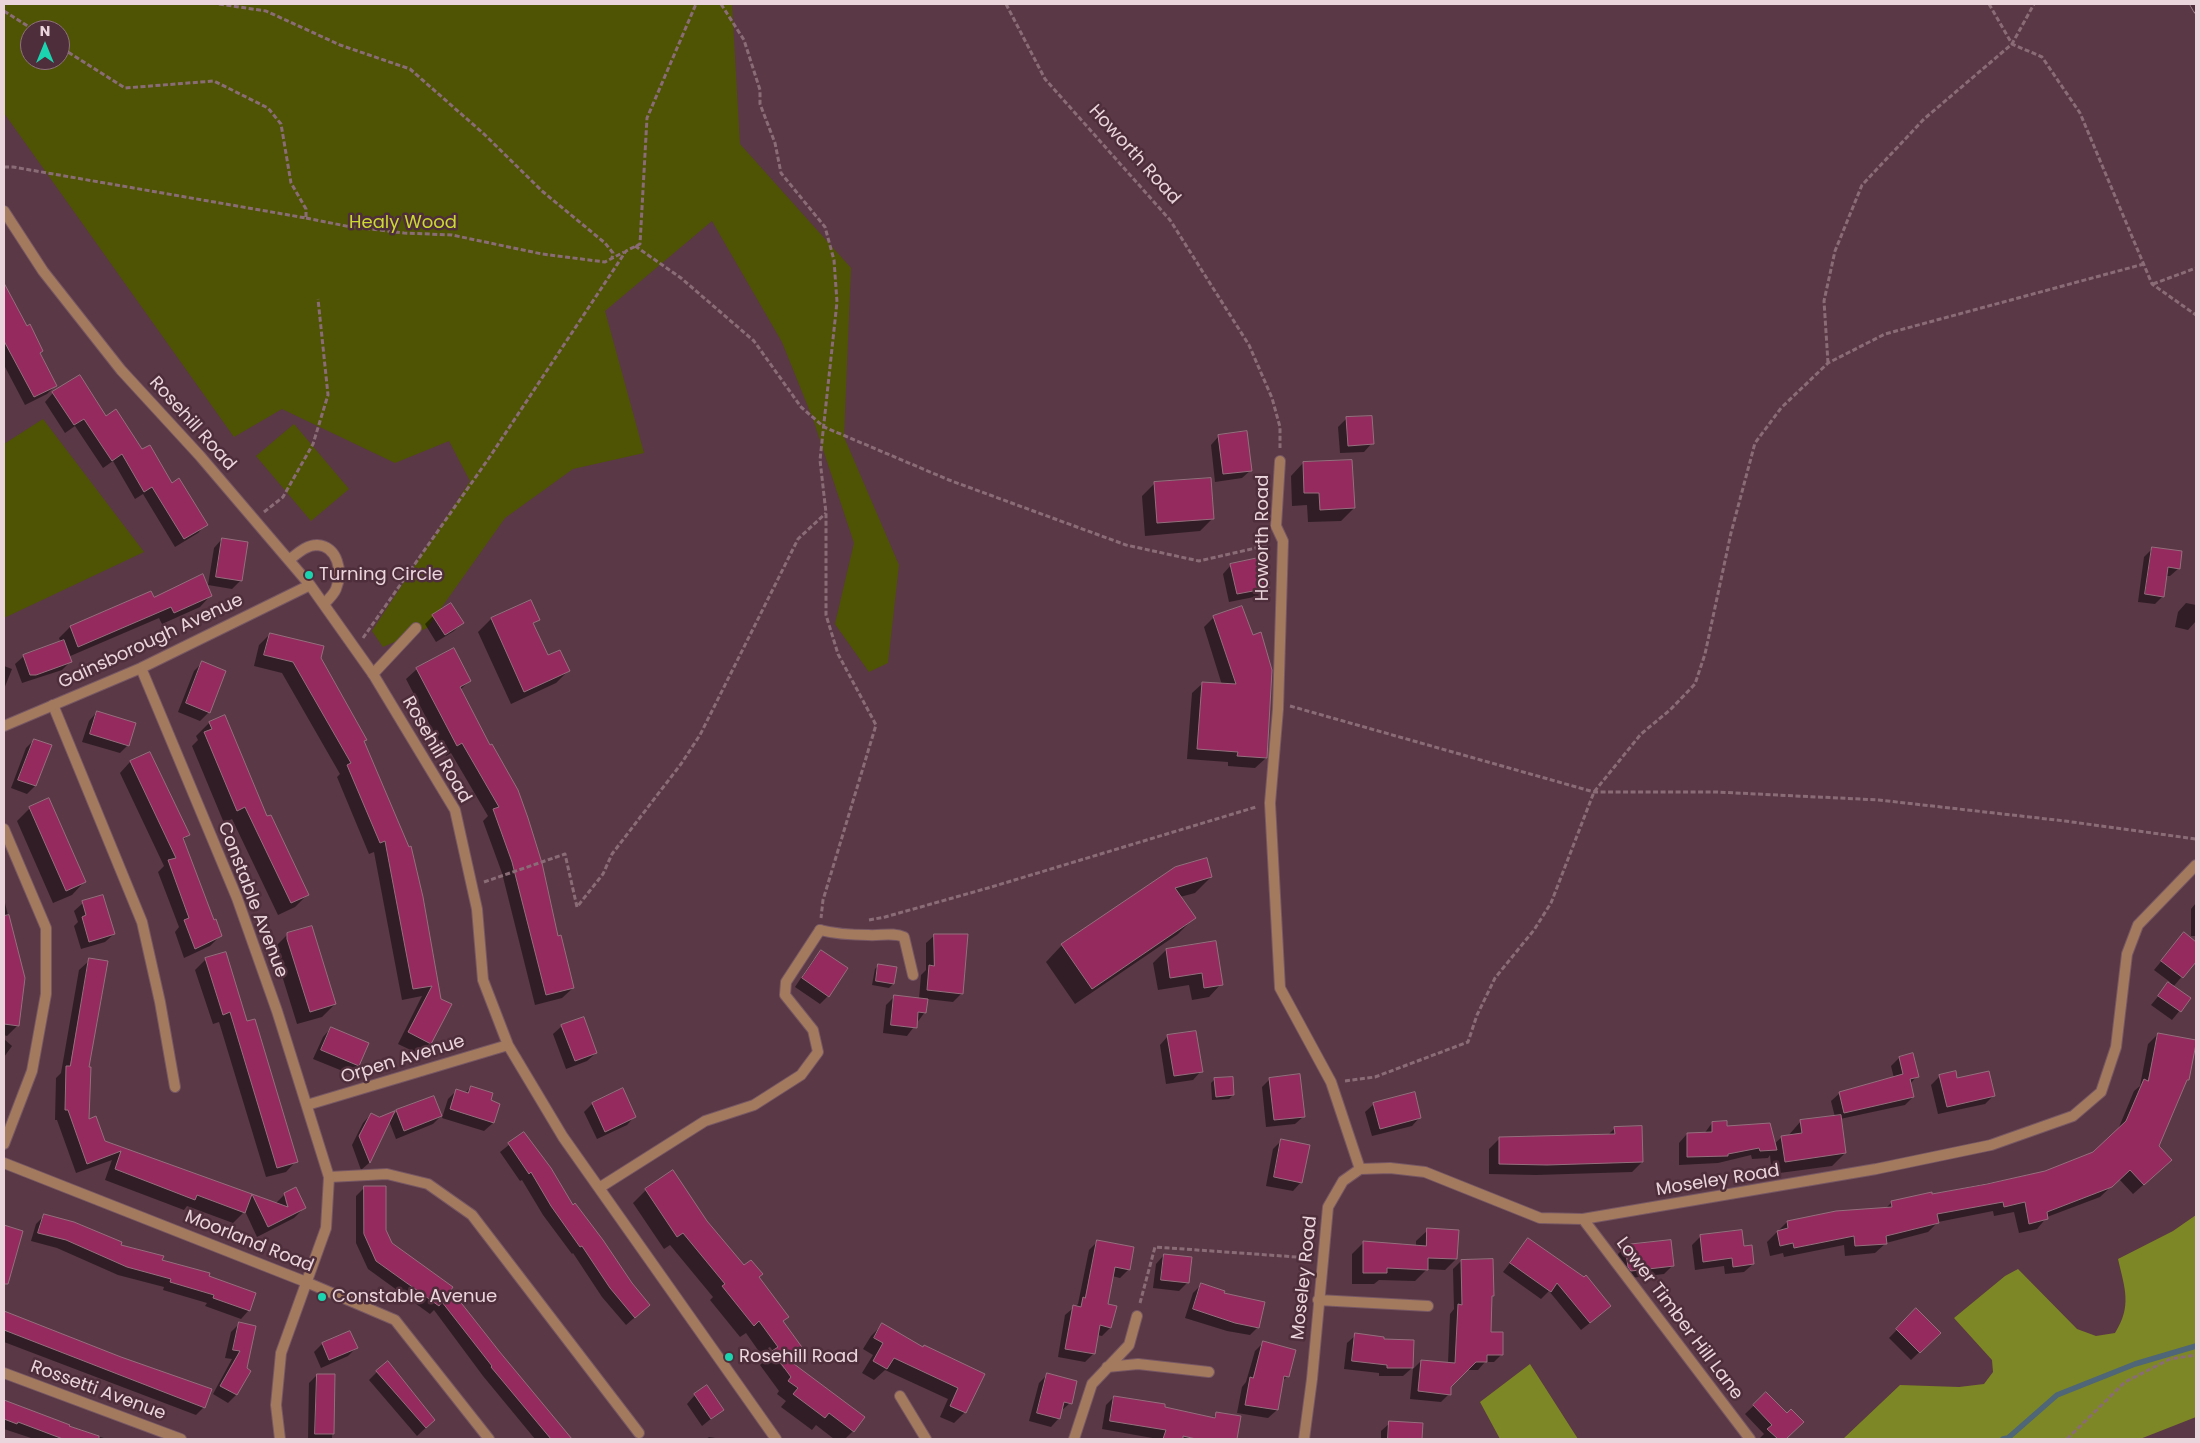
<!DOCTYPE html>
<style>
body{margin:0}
#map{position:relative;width:2200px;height:1443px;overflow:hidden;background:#5a3846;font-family:Poppins,sans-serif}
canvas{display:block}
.frame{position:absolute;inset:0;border:5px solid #ebd5dc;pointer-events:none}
.north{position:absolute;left:20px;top:20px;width:50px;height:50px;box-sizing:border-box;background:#4f2e3b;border:1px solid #8d717b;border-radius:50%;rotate:0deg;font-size:14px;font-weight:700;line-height:20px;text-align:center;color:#ebd5dc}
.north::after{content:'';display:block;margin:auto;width:18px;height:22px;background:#1bd5b1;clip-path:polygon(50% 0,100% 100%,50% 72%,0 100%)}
</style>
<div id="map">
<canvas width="2200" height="1443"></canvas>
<div class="frame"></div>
<div class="north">N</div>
</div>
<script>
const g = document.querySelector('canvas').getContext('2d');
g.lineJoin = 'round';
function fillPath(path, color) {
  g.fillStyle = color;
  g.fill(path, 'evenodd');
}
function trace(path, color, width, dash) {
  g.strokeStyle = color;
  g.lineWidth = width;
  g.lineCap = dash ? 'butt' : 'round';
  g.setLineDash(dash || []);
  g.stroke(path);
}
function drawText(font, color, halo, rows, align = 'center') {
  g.font = font + ' Poppins,sans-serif';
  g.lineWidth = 5;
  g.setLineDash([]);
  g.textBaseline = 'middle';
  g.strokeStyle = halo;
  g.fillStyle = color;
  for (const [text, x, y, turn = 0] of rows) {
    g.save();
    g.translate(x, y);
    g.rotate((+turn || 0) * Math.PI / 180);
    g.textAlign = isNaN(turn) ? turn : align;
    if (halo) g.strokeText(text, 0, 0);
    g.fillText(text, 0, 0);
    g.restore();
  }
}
const green = new Path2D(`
 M4,4H732L740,144L851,268L844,437L899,565L888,663L869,672L835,624L854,543L813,419L782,342L712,221L605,311L644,453L573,469L505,518L427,628L383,647L372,631L470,481L449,441L395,463L282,409L234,437L4,113ZM30,30H60V60H30Z
 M43,419L144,552L4,618V444Z
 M294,424L349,489L311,521L256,456Z`);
const forest = new Path2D(`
 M2196,1215V1417L2140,1439H1843L1900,1385L1959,1387L1984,1384L1993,1372L1992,1360L1954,1318L2005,1276L2018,1269L2077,1329L2096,1336L2115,1333C2132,1306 2125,1289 2118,1259L2173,1231Z
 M1530,1364L1578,1439H1500L1480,1402Z`);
const shadow = new Path2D(`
 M4,288L27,327L56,385L47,394L25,405L4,365Z
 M53,393L106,418L142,451L206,524L198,533L175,547L143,494L135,499L113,461L103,468L75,426L65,433L45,402Z
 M1347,418L1372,443L1364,452L1340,453L1338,427Z
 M1219,436L1251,470L1242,478L1215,482L1211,445Z
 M1303,463L1354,508L1341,521L1308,522L1307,505L1292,506L1291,476Z
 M1155,483L1213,518L1200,531L1145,536L1142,496Z
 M222,539L241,580L232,589L208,585L214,548Z
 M2152,549L2179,568L2170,576H2166L2163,596L2155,604L2138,602L2144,557Z
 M1231,565L1268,587L1259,596L1229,602L1223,574Z
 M211,595L200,607L162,624L159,618L68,657L70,662L62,670L22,683L15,664L24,656L61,643L59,638L70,627L153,598Z
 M530,601L538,619L532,625L547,657L568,671L556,683L511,704L478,632L491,619Z
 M2186,603L2196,605V621L2188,630L2175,627L2178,612Z
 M433,616L462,623L454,631L436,642L425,624Z
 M1214,617L1266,758L1255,768L1228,766V762L1187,759L1192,693L1203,683L1222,685L1204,627Z
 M270,634L319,658L366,740L363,742L440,1000L430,1043L419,1054L398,1044L422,996L402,1000L374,852L369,854L337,777L340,774L282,673L254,666L259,645Z
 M202,663L209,712L200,721L178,712L194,671Z
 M4,666L12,669L4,689Z
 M417,669L470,680L460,690L557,938L573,988L562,998L535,1005L502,873L483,821L488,816L451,753L446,756L406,679Z
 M97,712L128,745L120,753L82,742L89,721Z
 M225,717L266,818L308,894L295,907L278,915L232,819L224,823L192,746L198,740L196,736L209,723Z
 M34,740L50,746L35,786L27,794L11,788L26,748Z
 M149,753L188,835L183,840L213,922L220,936L210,946L184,958L175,932L179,927L158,872L164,866L120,773L130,762Z
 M30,808L84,882L72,895L53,903L17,821Z
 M1176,868L1211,877L1195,893L1180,897L1194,918L1178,934L1075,1004L1046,962L1062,945Z
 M4,899L23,978L18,1025L7,1036L4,1035Z
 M83,903L114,934L105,942L81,949L74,926L78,922L74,911Z
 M2196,903V936H2191V909Z
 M288,934L335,1004L322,1017L297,1024L275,953V947Z
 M2184,934L2196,944V960L2173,987L2189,999L2172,1020L2151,1005L2170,982L2154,970Z
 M935,935L961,994L953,1002L927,999L925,1012L907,1036L883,1033L886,1005L895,996L919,999L921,975L926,970V943Z
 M1215,942L1221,984L1209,997L1192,1000L1189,985L1158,990L1153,963L1166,950Z
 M821,952L828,996L820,1004L795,987L813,960Z
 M206,959L246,1023L296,1161L286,1172L266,1177L219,1022L213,1024L195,970Z
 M90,960L88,1121L104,1142L275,1204L285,1194L305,1207L294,1218L257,1237L245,1211L233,1223L187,1206L184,1210L105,1180L112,1160L76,1173L57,1120H55L56,1078L61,1073L79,970ZM285,1199L288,1203L289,1214Z
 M879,965L893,984L889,988L872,985L875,969Z
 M562,1026L596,1053L587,1061L566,1069L553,1034Z
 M331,1028L358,1066L350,1074L313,1059L323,1037Z
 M2158,1034L2188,1080L2184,1084L2157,1146L2160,1170L2133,1194L2119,1179L2100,1197L2047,1217L2037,1229L2019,1233L2014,1212L1994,1216L1993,1211L1938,1222L1928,1232L1886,1243L1875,1253L1845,1256L1844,1245L1784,1257L1783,1253L1770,1256L1767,1242L1787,1222L1886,1208L1892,1202L2045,1172L2094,1153L2117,1132L2134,1091L2140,1086L2148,1044Z
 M1168,1036L1201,1071L1193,1080L1166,1084L1160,1045Z
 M4,1039L12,1046L4,1057Z
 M1899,1058L1917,1076L1910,1084L1913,1097L1905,1105L1840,1119L1845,1153L1832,1166L1772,1174L1770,1155L1768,1158L1752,1159L1751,1155L1718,1163L1679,1165V1143L1687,1134H1704L1712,1123L1774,1144L1782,1137L1788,1136L1801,1121L1835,1117L1831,1101L1840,1093L1894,1078L1891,1066Z
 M1940,1076L1956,1080L1994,1095L1985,1104L1938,1114L1931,1085Z
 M1215,1079L1233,1095L1229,1099L1212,1100L1211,1083Z
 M1270,1079L1304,1116L1295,1124L1266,1127L1262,1087Z
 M471,1087L489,1101L498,1104L493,1123L484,1131L442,1118L448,1099L457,1090L465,1093Z
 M622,1090L635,1116L627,1125L597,1139L584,1112L592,1104Z
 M1374,1104L1420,1117L1412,1126L1372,1136L1365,1112Z
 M397,1111L441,1116L433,1124L396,1139L389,1121L369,1163L361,1170L352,1145L363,1123L371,1114L379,1118L391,1117Z
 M1615,1128L1642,1162L1632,1172L1536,1175L1489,1174V1149L1500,1138L1608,1135Z
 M524,1133L572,1207L649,1305L626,1325L602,1297L573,1253L572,1254L543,1215L522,1180L520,1181L500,1152Z
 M1281,1141L1301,1182L1293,1191L1266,1186L1273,1149Z
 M673,1172L706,1222L744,1267L758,1277L787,1317L782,1322L803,1350L791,1362L853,1431L845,1439H834L816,1425L812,1430L781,1407L786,1401L777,1394L779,1391L760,1365L765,1360L746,1333L740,1337L710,1300L713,1297L670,1245L664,1249L633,1203L646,1190ZM770,1347L785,1368L784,1369L768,1348Z
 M365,1187L391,1244L450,1290L570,1439H535L483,1376L434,1310L430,1314L368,1269L356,1243V1196Z
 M44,1216L119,1246L208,1277L249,1310L241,1319L205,1306L207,1303L163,1290L164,1287L118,1275L57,1248L31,1241L36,1224Z
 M4,1227L22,1232L4,1279Z
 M1428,1230L1456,1259L1445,1270L1427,1269L1415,1281L1379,1280L1374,1284H1352V1254L1364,1242L1416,1246V1241Z
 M1701,1236L1753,1264L1744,1272L1725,1274L1724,1266L1695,1270L1692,1245Z
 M1528,1240L1584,1279L1601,1314L1581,1330L1549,1291L1541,1299L1503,1272Z
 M1097,1242L1129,1269L1120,1278L1112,1276L1107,1304L1110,1328L1102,1336L1097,1335L1094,1353L1085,1362L1058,1357L1065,1315L1078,1304L1089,1250Z
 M1626,1246L1673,1265L1664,1274L1622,1279L1620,1276L1618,1254Z
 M1164,1255L1187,1283L1179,1291L1153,1288L1156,1264Z
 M1461,1261L1491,1297L1490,1333L1502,1354L1494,1362H1485L1478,1370H1467L1450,1386L1449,1394L1441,1402L1410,1399L1413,1369L1421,1361L1448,1363L1450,1314L1454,1309L1453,1269Z
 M1201,1285L1222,1294L1258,1327L1250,1335L1227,1331L1185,1318L1193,1293Z
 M1916,1310L1939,1333L1911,1360L1889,1338Z
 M9,1314L204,1407L196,1415L4,1342V1319Z
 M239,1324L246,1369L249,1371L236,1395L228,1403L213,1394L232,1359L225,1358L231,1332Z
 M882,1325L922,1348L983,1374L965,1412L954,1423L940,1417L948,1399L885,1370L874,1380L862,1373L873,1355L863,1349L871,1336Z
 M349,1332L356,1348L348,1356L321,1368L314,1352L322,1344Z
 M1356,1335L1412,1368L1403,1376H1379V1373L1344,1369L1347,1343Z
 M1263,1343L1287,1376L1282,1382L1277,1410L1268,1418L1237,1413L1242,1387L1246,1382L1255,1351Z
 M377,1372L434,1420L417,1436L369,1380Z
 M317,1375H334L332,1439H308L309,1383Z
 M1047,1375L1070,1403L1061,1411L1059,1418L1051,1427L1029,1421L1039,1383Z
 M1766,1394L1786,1415L1802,1422L1784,1439H1761L1760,1438L1764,1434L1745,1414Z
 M695,1395L722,1410L702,1426L687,1404Z
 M1114,1397L1212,1418L1217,1414L1239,1417L1235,1439H1158L1102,1429L1106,1405Z
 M4,1401L68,1425V1427L107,1439H34L4,1429Z
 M1390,1423L1422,1424L1420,1439H1381V1431Z
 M709,1437L722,1439H706Z`);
const stream = new Path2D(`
 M2003,1439L2008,1438L2057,1395L2135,1364L2196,1346`);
const building = new Path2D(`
 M4,283L27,326L30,324L43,351L40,353L57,386L34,397L4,341Z
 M80,375L106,416L116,409L142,449L150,445L172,483L179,478L208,525L184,539L152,487L144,492L122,454L112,461L84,419L74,425L52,392Z
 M1372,416L1374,444L1348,446L1346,417Z
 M1247,431L1252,471L1223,474L1218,435Z
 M1352,460L1355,508L1320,510L1319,493H1304L1303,462Z
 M1211,478L1214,519L1157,523L1154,482Z
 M222,538L248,542L242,581L216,577Z
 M2152,547L2182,551L2180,569L2168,567L2164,597L2145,594Z
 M1263,557L1269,588L1237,594L1230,564Z
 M203,574L212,596L174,613L171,607L78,647L70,626L151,591L154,597Z
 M531,600L540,620L533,623L548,655L560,650L570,671L524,692L491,618Z
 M451,603L464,623L445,635L432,615Z
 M1242,606L1253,635L1261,632L1272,670L1267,758L1237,756L1238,752L1197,749L1202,682L1236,684L1213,616Z
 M270,633L324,646L321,658L367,740L364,741L409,847L411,846L423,897L441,999L452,1004L431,1044L408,1032L432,986L413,989L385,841L380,843L347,765L351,763L293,662L264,655Z
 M64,640L72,662L36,675H30L23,655Z
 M454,648L471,681L460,687L490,745L492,744L518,790L528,818L542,863L558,936L561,935L574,988L546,995L512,862L493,809L499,807L462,743L457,746L416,668Z
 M202,661L226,671L210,713L186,703Z
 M97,711L136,723L129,746L90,734Z
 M225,715L267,816L271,815L309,895L291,903L245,807L237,811L204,732L212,729L209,722Z
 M34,739L52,745L36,786L18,780Z
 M150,752L190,835L183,838L214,920L216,919L222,936L195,949L184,920L189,918L168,860L176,858L130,761Z
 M49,798L86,882L66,891L29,807Z
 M1207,858L1212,877L1175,888L1196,918L1092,989L1061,944L1175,867Z
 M103,895L115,934L89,942L82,917L86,915L82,901Z
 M9,915L25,978L19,1026L4,1024V916Z
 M312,926L336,1004L310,1012L287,939V933Z
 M2184,932L2196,942V962L2183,978L2161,961Z
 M934,934H968L963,994L927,990L929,965L934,966Z
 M1216,941L1223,985L1204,988L1202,973L1170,978L1166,949Z
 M821,950L848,968L829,997L802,978Z
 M226,952L247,1021L255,1019L298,1162L277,1168L230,1012L223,1015L205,958Z
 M89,958L108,961L89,1067H91L89,1119L96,1116L105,1141L288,1207L284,1193L296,1187L306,1208L268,1227L252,1194L245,1213L197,1195L195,1200L115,1169L121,1151L87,1164L68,1110H65L66,1066H70Z
 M878,964L897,967L894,984L876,981Z
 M2168,982L2191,998L2181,1012L2158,996Z
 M894,995L928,999L926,1013L918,1012L917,1028L891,1025Z
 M584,1017L597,1053L575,1061L561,1025Z
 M331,1027L369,1043L359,1066L321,1050Z
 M1196,1031L1203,1072L1174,1076L1167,1035Z
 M2158,1033L2196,1040V1044L2189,1080H2187L2159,1146L2172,1160L2144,1185L2130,1170L2112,1187L2047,1212L2048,1219L2029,1224L2025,1202L2004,1207L2003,1202L1937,1214L1939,1223L1886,1236L1887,1244L1855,1246L1854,1236L1794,1248L1793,1243L1780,1246L1777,1231L1788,1228L1787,1221L1836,1211L1892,1207L1891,1201L1932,1192V1194L1987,1184L2045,1171L2093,1152L2126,1121L2144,1079L2148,1081Z
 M1913,1053L1919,1077L1910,1079L1914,1097L1844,1113L1839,1092L1903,1074L1899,1057Z
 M1956,1071L1957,1078L1989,1071L1995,1096L1947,1107L1939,1075Z
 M1300,1074L1305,1117L1274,1120L1269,1078Z
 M1233,1077L1234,1095L1216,1097L1214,1078Z
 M471,1086L493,1093L491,1100L500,1104L494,1123L450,1109L456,1089L468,1093Z
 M623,1088L636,1117L605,1132L592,1103Z
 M1415,1092L1421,1118L1380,1129L1373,1103Z
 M434,1096L442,1116L404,1131L396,1110Z
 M395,1111L370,1163L359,1136L371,1113L379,1117Z
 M1841,1115L1846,1153L1785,1162L1781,1136L1802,1133L1800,1120Z
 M1727,1121V1126L1770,1123L1777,1150L1760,1151L1759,1148L1728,1154V1156L1687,1157V1133L1712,1132V1122Z
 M1642,1126L1643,1162L1547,1165L1499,1164V1137L1615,1134L1614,1127Z
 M524,1132L551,1168L573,1205L575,1203L603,1240L632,1283L650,1305L635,1318L610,1288L582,1246L580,1247L551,1206L531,1172L529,1174L508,1143Z
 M1281,1139L1310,1145L1302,1183L1274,1177Z
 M673,1170L707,1221L744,1265L751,1260L763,1274L759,1277L789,1317L783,1321L804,1350L790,1361L865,1417L854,1432L829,1413L825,1418L793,1394L798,1388L788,1381L791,1377L772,1351L778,1347L759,1321L754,1326L722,1286L725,1284L683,1233L677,1237L645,1189Z
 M364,1186H386V1230L392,1243L453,1287L451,1290L499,1351L572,1439H551L491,1367L492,1366L442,1302L439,1306L376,1261L364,1234Z
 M44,1214L74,1222L122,1242L121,1245L164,1256L162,1260L210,1273L209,1276L256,1293L250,1311L213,1298L214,1295L170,1282L171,1279L127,1267L66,1240L38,1233Z
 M4,1225L23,1231L8,1284H4Z
 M1427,1228L1459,1230L1457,1259L1428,1258V1270L1387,1268V1273H1363V1241L1426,1246Z
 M1742,1230L1744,1246L1752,1245L1754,1264L1733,1267L1732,1258L1703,1262L1700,1235Z
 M1528,1238L1584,1277L1586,1275L1611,1306L1590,1323L1557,1283L1551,1292L1510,1263Z
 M1097,1240L1134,1247L1130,1270L1115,1267L1108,1304L1117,1306L1111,1328L1100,1325L1095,1354L1065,1349L1073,1305L1081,1307L1083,1297L1085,1298Z
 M1671,1240L1674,1266L1631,1271L1628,1267L1625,1245Z
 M1164,1254L1192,1257L1189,1283L1161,1280Z
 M1493,1259L1494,1296H1492L1491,1332H1503V1355H1487V1362H1476L1451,1387V1395L1418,1391L1421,1360L1455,1363L1458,1304L1462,1305L1461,1260Z
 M1201,1283L1225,1291L1224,1293L1265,1302L1259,1328L1235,1323L1193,1309Z
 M1916,1308L1941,1333L1920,1353L1896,1329Z
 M4,1311L121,1357L212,1389L205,1408L4,1330Z
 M239,1322L256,1326L247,1368L251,1371L237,1395L220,1386L240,1351L233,1350Z
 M882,1323L923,1347L924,1345L985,1374L966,1413L950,1406L958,1388L894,1358L887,1369L873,1361L883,1343L874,1338Z
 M350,1331L358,1348L329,1360L322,1343Z
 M1355,1333L1384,1337V1339L1414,1340L1413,1368H1387V1365L1352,1361Z
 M1263,1341L1296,1350L1289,1377L1284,1376L1278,1410L1245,1405L1250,1377L1253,1378Z
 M388,1361L435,1420L426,1428L376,1371Z
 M1047,1373L1077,1381L1072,1404L1064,1402L1060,1419L1037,1413Z
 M317,1374H335L334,1434H315Z
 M707,1385L724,1410L711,1419L694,1394Z
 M1766,1392L1787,1413L1791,1409L1804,1422L1786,1439H1778L1767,1429L1772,1425L1753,1405Z
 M1114,1396L1165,1404V1407L1215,1418L1216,1412L1241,1416L1237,1439H1196L1183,1436V1439H1163L1166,1430L1110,1421Z
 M4,1400L70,1425L69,1426L99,1436V1439H63L18,1422L17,1424L4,1419Z
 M1389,1421L1423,1423L1422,1439H1388Z`);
const path = new Path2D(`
 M219,4L266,11L340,45L410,69L484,134L542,191L605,243L613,253L612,258
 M721,4L744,40L760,90V104L775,143L781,173L825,227L834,260L837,302L820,460L826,513V615L838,654L876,725L823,900L821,918
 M1006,4L1045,79L1170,220L1249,345L1272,398L1280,427V448
 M1989,4L2012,44L2042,57L2080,113L2152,284L2196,315
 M4,11L34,30
 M4,167H13L306,218V209L291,183L281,124L268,108L214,81L125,88L60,47
 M306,218L346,226L404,233L452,235L542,254L605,262L624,252
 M635,246L681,278L754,341L801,407L824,427L949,480L1126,545L1199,561L1269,545
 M2153,284L2196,268
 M1828,363L1824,301L1835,251L1862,185L1924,119L2012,44L2034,4
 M264,512L283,497L313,444L328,395L318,299
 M363,638L489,458L626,251L640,244L647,118L696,4
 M1290,706L1594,792H1716L1879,800L2065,821L2196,839
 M484,882L565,854L577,907L603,874L612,854L681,764L700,735L798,539L826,513
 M869,920L885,917L988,888L1256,807
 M1345,1081L1375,1077L1468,1042L1477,1015L1495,978L1534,930L1551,903L1594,792L1641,734L1670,710L1695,684L1705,654L1731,533L1755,443L1781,408L1828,363L1885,334L2144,264
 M1140,1303L1155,1247L1311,1258
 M2067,1439L2125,1382L2170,1359L2196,1355`);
const service = new Path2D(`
 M373,674L416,628
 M53,705L142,922L160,1002L175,1087
 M820,930C836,934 852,935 868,935C881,936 893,932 904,937L913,975
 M329,1177L387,1174L428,1184L472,1215L639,1433`);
const minor = new Path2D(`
 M4,211L43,271L121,370L200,456L310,585L373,674L455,810L477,909L483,980L508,1045L563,1137L776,1439
 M1280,461L1276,526L1283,541L1278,709L1270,803L1280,988L1331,1082L1360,1169
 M289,560C297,554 306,545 317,545C338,546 343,572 336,589C334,594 328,600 324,604
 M141,668L237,898L277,1011L329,1177L326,1228L281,1353L276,1405L280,1439
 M4,726L141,668L310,585
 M4,829L46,928V994L32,1071L4,1144
 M307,1105L508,1045
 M4,1163L306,1282L395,1320L489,1439
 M599,1188L705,1121L754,1105L801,1075L818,1052L813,1030L785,995L786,982L820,930
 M1583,1219L1750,1439
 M1318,1300L1428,1306
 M1107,1367L1138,1364L1209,1372
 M4,1373L181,1439
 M900,1396L926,1439
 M1074,1439L1092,1384L1129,1345L1137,1316
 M1304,1439L1312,1379L1328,1207L1343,1181L1360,1169L1390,1168L1425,1172L1540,1218L1583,1219L1876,1169L1991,1145L2073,1116L2101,1092L2116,1047L2127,954L2138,925L2196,865`);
const rail = new Path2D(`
 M2192,4L2196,11`);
const markers = [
 [309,575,5,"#1bd5b1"],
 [322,1297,5,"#1bd5b1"],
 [729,1357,5,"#1bd5b1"]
];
const streetNames = [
 ["Howorth Road",1134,155,48],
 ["Rosehill Road",192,424,48],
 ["Howorth Road",1263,538,-90],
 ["Gainsborough Avenue",151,642,-25],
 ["Rosehill Road",436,750,60],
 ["Constable Avenue",252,900,69],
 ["Orpen Avenue",403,1060,-17],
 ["Moseley Road",1718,1181,-9],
 ["Moorland Road",249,1242,22],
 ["Moseley Road",1305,1278,-84],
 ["Lower Timber Hill Lane",1679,1319,53],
 ["Rossetti Avenue",98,1391,20]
];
const parkNames = [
 ["Healy Wood",403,223]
];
const poiNames = [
 ["Turning Circle",319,575],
 ["Constable Avenue",332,1297],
 ["Rosehill Road",739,1357]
];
fillPath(green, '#4e5403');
fillPath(forest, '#7e8725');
fillPath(shadow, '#0007');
trace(stream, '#4e6677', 5.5);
fillPath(building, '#942a5e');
trace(building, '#956f7d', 1);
trace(service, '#775764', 12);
trace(minor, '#775764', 12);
trace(path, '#8a6c77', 3, [5, 2.5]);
trace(service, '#a47a5e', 10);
trace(minor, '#a47a5e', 10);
trace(rail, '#a28691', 5.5);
trace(rail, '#4f2e3b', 4, [11]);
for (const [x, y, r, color] of markers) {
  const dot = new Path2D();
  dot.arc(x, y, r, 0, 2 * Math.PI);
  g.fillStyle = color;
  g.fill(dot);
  trace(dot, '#4f2e3b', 2);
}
drawText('18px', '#ebd5dc', '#4f2e3b', streetNames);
drawText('18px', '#cbd930', '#4f2e3b', parkNames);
drawText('18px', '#ebd5dc', '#4f2e3b', poiNames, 'left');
</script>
